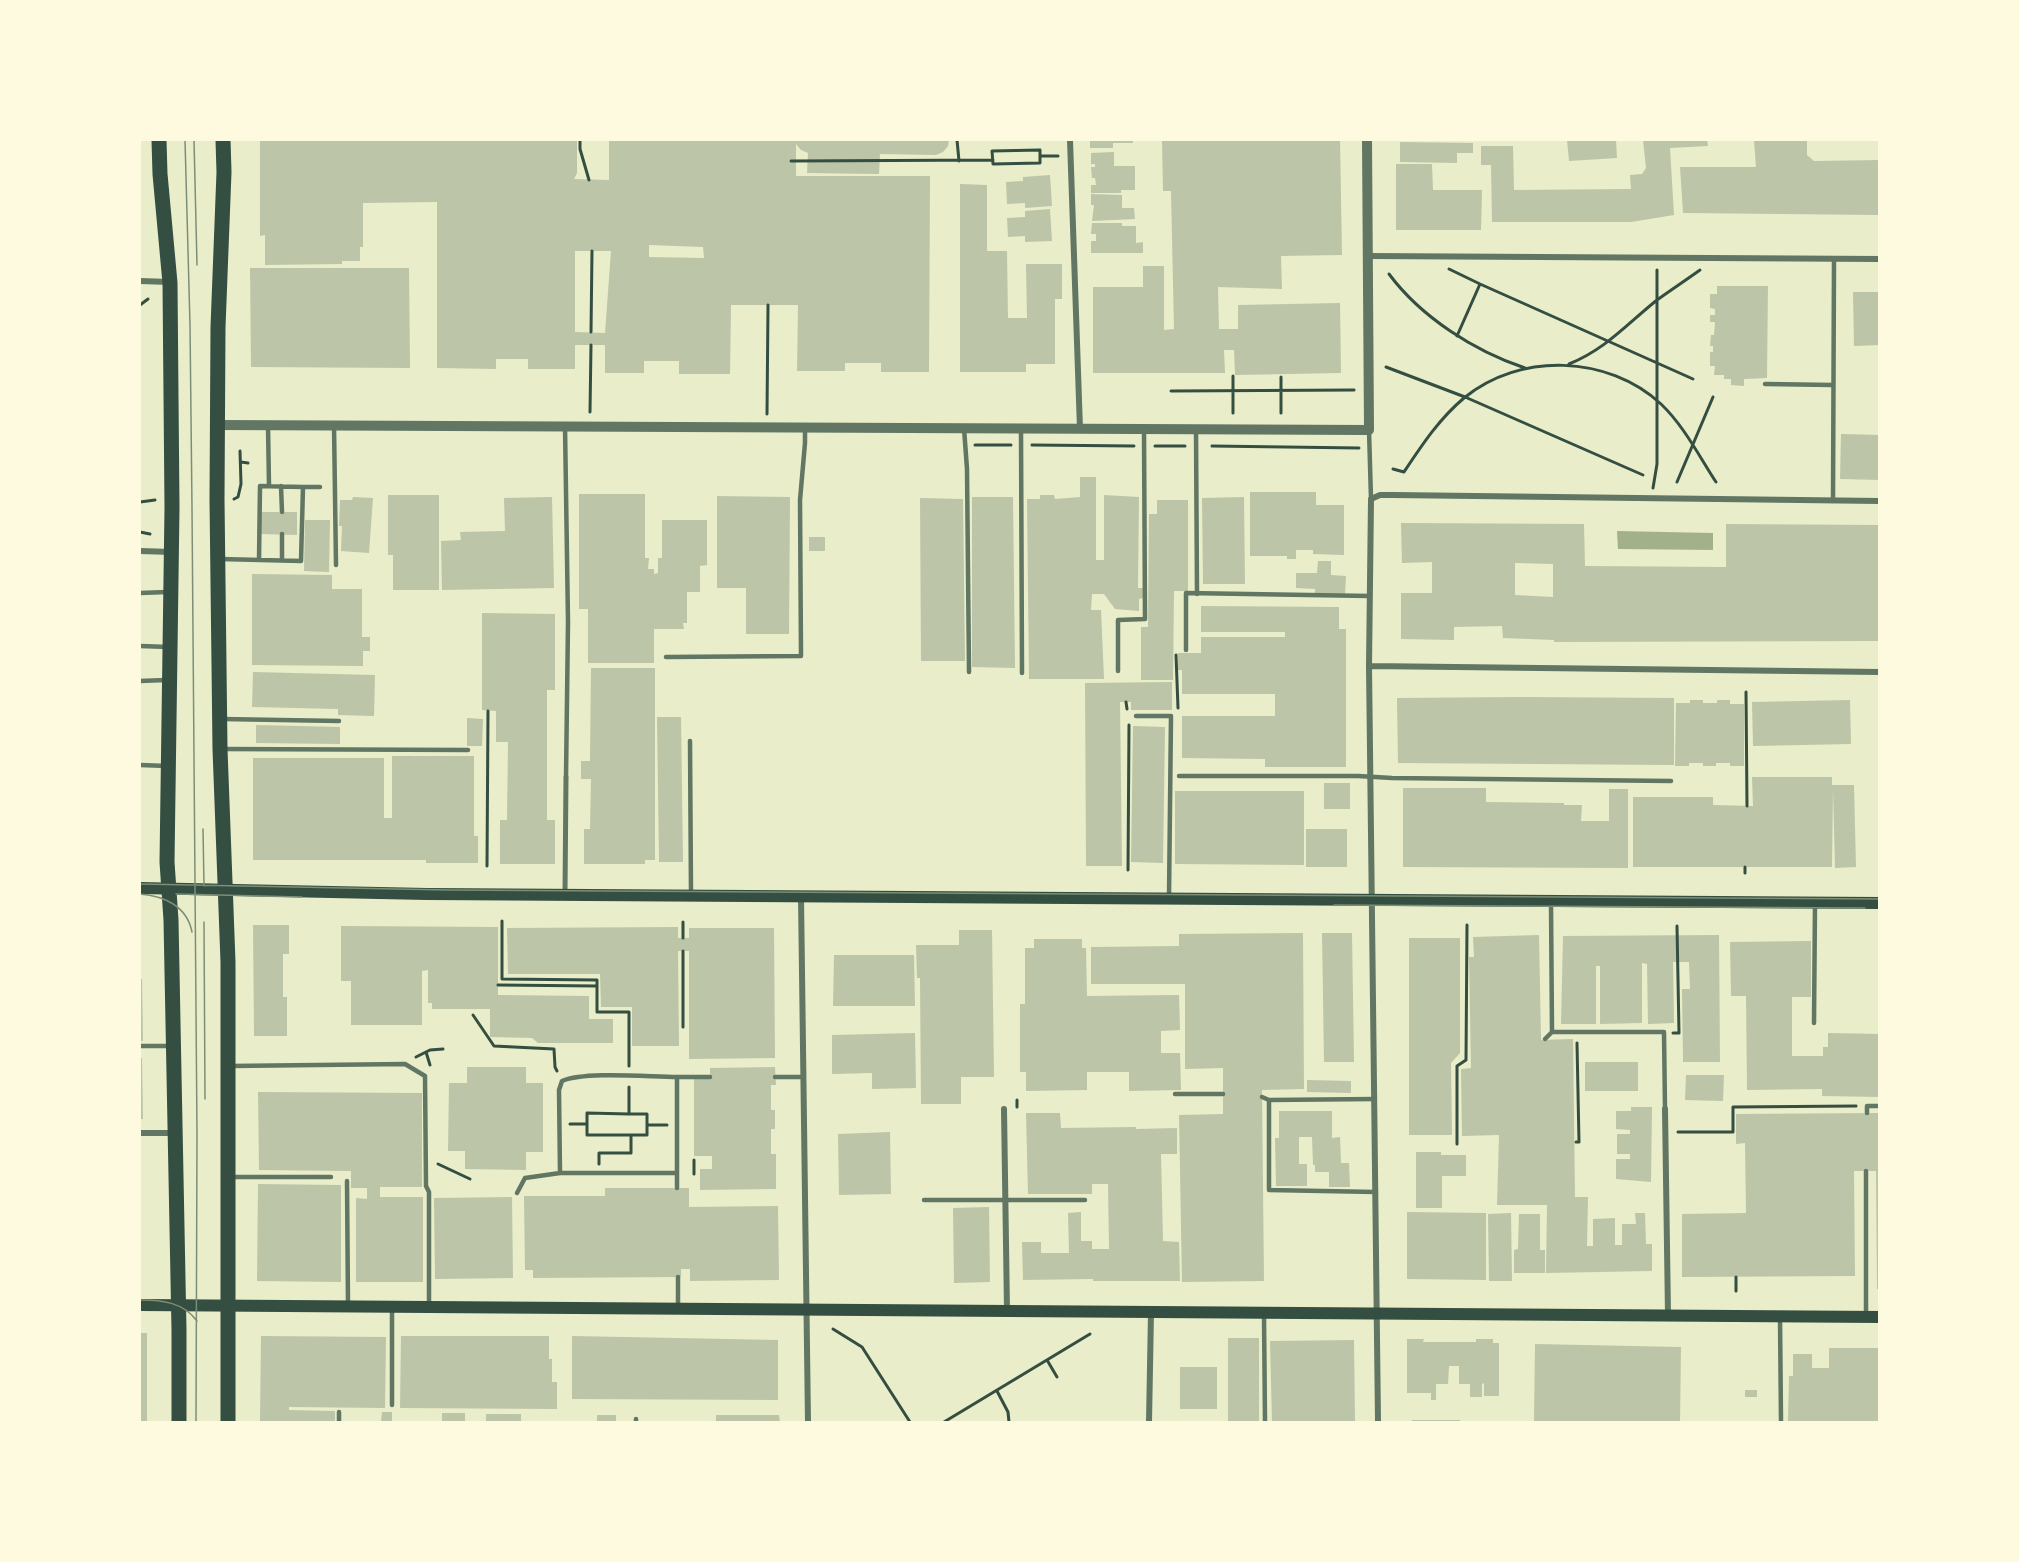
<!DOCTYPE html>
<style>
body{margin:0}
#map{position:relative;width:2019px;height:1562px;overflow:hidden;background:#e9edc9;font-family:Cabin,sans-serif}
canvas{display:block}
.frame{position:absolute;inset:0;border:141px solid #fefae0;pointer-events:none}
</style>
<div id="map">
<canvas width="2019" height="1562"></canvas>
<div class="frame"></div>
</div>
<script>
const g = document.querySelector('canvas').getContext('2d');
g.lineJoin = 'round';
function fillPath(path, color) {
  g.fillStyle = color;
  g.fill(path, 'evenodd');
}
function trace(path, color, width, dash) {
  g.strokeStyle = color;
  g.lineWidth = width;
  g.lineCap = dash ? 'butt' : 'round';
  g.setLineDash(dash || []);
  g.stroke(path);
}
const water = new Path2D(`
 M1617,531L1713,533V550L1618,549Z`);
const building = new Path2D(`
 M260,140H577V173L574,179L609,180V140H949L948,146L943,152L936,155L880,154L879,174L807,173L808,153L801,150L796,144V176H930L929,372H881V363H845V371H797L798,305H731L730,374H679V361H644V373H605V345H575V369H528V359H496V369L437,368V202L363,203V247H360V261H342V264L265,265V235L260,236ZM649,245L703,247L704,258L649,257ZM575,251H611L605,333L575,332Z
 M1090,140H1133V143H1113V148H1090Z
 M1162,140H1340L1342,255L1281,256L1282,289L1218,287L1219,329H1238V305L1340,303L1341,373L1235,375L1234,350H1224L1225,373H1093V287H1143V266H1164V330L1174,329L1171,191H1163Z
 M1567,140H1616L1617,158L1569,161Z
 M1643,140H1707L1708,146L1670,148L1674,215L1631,222H1492L1491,165H1481V146H1513L1514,190L1631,189L1630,175L1642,174L1646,168Z
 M1754,140H1807V155L1814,161L1880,160V215L1683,213L1680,167H1756Z
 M1400,142L1473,143V153H1457V163L1400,162Z
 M1114,152V166H1135V190H1121V193H1091V185H1096L1095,178H1092L1091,167H1095V164H1091V153Z
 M1396,164H1432L1433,190H1482L1481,230H1396Z
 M1050,175L1052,206L1025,208V203L1007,204L1006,182L1023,181V177Z
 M960,184L987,185V251H1007L1008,318H1027L1026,264H1062V299H1055V364H1026V372H960Z
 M1091,194L1122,195V208H1134L1135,219L1092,221L1094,205H1091Z
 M1050,209L1052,241L1025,242V236L1008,237L1007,218L1025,217V211Z
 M1092,223H1122V226H1136V243L1143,242V253H1091V241H1096V234H1091Z
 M250,268H409L410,368L251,367Z
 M1717,286H1768L1767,378L1744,379V386L1731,385V379H1724V375H1714L1715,366H1710V352H1713V346H1710L1711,335H1714L1715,322H1710V315H1715V309L1710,308V294H1717Z
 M1853,292H1880V345L1854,346Z
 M1841,434L1880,435V480L1840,479Z
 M1080,477H1096V560H1104V495L1139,497L1138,588H1143V598L1139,599V611L1115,609L1104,594H1092L1091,610H1101L1104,679H1029L1027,499H1040V495H1054L1055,499L1080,497Z
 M1250,492H1316V505H1344V555L1313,554V550H1296V559H1287V556H1250Z
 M579,494H645V558H649L648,569H654V574L658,573V558H662V520H707V565L700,566V592H687V623H683L684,629H654V663H588V609H579Z
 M388,495H439V590H393V555H388Z
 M717,496L790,497L789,634H746V588H717Z
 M353,497L373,498L369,553L341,551L342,526H339L340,500H352Z
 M552,497L554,588L442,590L441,541L461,540L460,532L505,531L504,498Z
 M972,497H1013L1015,668L972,667Z
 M1244,497L1245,584H1203L1202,498Z
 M920,498L963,499L965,661H921Z
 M1157,500H1188V591H1174L1173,680H1141V627H1148L1149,514H1157Z
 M261,512H297V535L260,534Z
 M305,520H330L329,572L304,571Z
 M1401,523L1584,524L1585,566L1726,567V524L1880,525V641L1554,642V640L1503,638L1502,626L1454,627V640L1401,639V593H1432V562L1402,563ZM1515,563L1553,564V597L1515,595Z
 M809,537H825V551H809Z
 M1318,561H1331V575L1346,576L1345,594L1315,593V589L1296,588V573H1317Z
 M252,574L332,575V589H362V637H370V651H363V666L252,665Z
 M1201,606L1339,607V629H1346V767H1265V759L1182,758V716H1275V694H1182V670H1178V653H1201V637H1285V632H1201Z
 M482,613L555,614V690H547V820H555V864H500V820H507L508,742H496V711L482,710Z
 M591,668H655V860H645V864H584V829H590L591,779H581V761H590Z
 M253,672L375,675L374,716L338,715V709L252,707Z
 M1172,682V710H1131V702H1120L1122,866H1086L1085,683Z
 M1520,697L1674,698V765L1398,763L1397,698Z
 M1690,700H1703V703H1717V700H1730V704H1744V766H1730V763H1716V766H1703V763H1689V766H1675L1676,703H1690Z
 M1850,700L1851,744L1753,746L1752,702Z
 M657,717H681L683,862H659Z
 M467,718L483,719L482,746H467Z
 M256,725L340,727V744L256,743Z
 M1133,726L1165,727L1163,863L1131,862Z
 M392,756H474V836H478V863H426V860H253V758H384V818H392Z
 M1752,777H1832V785H1854L1856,867L1835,868L1833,788L1832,867H1633V797H1713V805L1753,806Z
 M1324,783H1350V809H1324Z
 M1403,788H1486V802L1564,803V805H1582L1581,821H1609V789H1628V868L1403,867Z
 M1175,791H1304V865L1175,864Z
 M1306,829H1347V867H1306Z
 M253,925H289V954H283V997H287V1036H254Z
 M341,926L498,927V995L589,996V1019H613V1043H538L532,1038L490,1037V1009H432V1003H428V970L422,971V1025H351V981H341Z
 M678,927V938H689V928H774L775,1058L689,1059V951H678L679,1046H632V1007H601L600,974H508L507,928Z
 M959,930H992L994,1077H961V1104H921L920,978H917L916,945H959Z
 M1303,933L1304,1089L1262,1090L1264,1281L1182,1282L1179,1115L1223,1114V1068L1185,1069V984H1091V947L1179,946V934Z
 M1322,933H1352L1354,1062H1324Z
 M1539,935L1541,1040L1573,1039L1575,1197H1588L1587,1246H1593V1219L1615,1218V1245H1622V1224H1636L1635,1213H1645L1646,1244H1652V1271L1546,1273L1547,1205H1497L1499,1135L1462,1136L1461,1069L1471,1068L1469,957H1474L1473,937Z
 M1719,935L1720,1062H1683L1682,989H1690L1689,962H1673L1674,1023L1648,1024L1647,964L1642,963V1023L1600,1024V966H1596V1024H1561L1563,936Z
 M1409,938H1460V1053L1451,1063L1452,1135H1409Z
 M1034,939H1082V948H1086L1087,996L1179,995L1180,1030L1161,1031V1053H1180L1181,1090L1129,1091V1072H1087V1090L1026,1091V1072H1020V1004H1025V948H1034Z
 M1811,941V997H1792V1056H1823V1047H1828V1033L1880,1034V1097L1822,1096V1089L1747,1090L1746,996H1731L1730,942Z
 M834,955H914L915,1006H833Z
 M140,979H142L143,1041H140Z
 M915,1033L916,1088L872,1089V1073L832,1074V1035Z
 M140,1058H142L143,1119H140Z
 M1585,1062H1638V1091H1585Z
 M467,1067H526V1083H543V1152H526V1170L465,1169V1151H448L449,1083H467Z
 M775,1067L776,1085H771V1110H775V1129H771V1154H776V1189L700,1190V1169H712V1156H694V1079H710V1068Z
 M1686,1075H1724L1723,1101L1685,1100Z
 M1307,1080L1351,1081V1093L1307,1092Z
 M258,1092L422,1093V1187H380V1197H423V1282H356V1198L367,1199V1188H351V1171L259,1170Z
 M1631,1107H1652L1651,1182L1616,1179V1159H1630V1154H1617V1134H1630V1130L1616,1129V1111H1631Z
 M1279,1111H1332V1138L1340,1137L1341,1163H1349L1350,1187H1329V1172H1315V1165H1313L1312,1137H1299V1164H1307V1186H1276L1275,1138H1279Z
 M1026,1113H1060L1061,1128L1136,1127V1129L1177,1128V1154H1161L1163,1241L1179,1242L1180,1281H1093V1279L1023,1280L1022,1242H1041V1253H1069L1068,1213L1081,1212V1241H1092V1249H1109L1108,1184H1092V1194H1028Z
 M1880,1113V1289H1877L1876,1171H1854L1855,1276L1682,1277V1214L1746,1213L1745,1143L1736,1144V1114Z
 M890,1132L891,1194L839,1195L838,1134Z
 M1416,1152H1441V1155H1466V1176H1442V1208H1416Z
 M258,1184L341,1185V1282L257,1281Z
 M605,1188H689V1207L778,1206L779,1280L690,1281V1269H681V1277L533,1278V1270H525L524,1196H605Z
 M512,1197L513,1278L435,1279L434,1198Z
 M989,1207L990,1282L954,1283L953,1208Z
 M1407,1212L1486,1213V1280L1407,1279Z
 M1511,1213L1512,1281H1489L1488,1214Z
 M1519,1214H1540V1250H1545V1273H1514V1250L1518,1249Z
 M140,1333H147V1422H140Z
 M261,1336L386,1337L385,1408L289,1407V1410L335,1411V1422H260Z
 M401,1336H549V1359H552V1382H557V1409L400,1408Z
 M572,1336L778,1340V1400L572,1399Z
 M1228,1338H1259V1422H1228Z
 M1407,1339H1424L1423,1342H1476V1339H1493V1343H1499V1396H1484V1383L1482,1384V1397H1470V1384H1459V1366H1449L1448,1384H1436V1400H1431V1393H1407Z
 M1354,1340L1355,1422H1272L1270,1341Z
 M1535,1344L1681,1347L1680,1422H1534Z
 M1829,1348H1880V1422H1788L1789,1376H1793V1354H1812V1368H1829Z
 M1180,1367H1217V1409H1180Z
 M1745,1390H1757V1397H1745Z
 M382,1412H392V1422H381Z
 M442,1413H465V1422H442Z
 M486,1414H521V1422H486Z
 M597,1415H616V1422H597Z
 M716,1415H779L780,1422H716Z
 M1412,1420H1460V1422H1412Z`);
const path = new Path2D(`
 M580,140V149L589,180
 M957,140L959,161
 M1040,150V163L993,164L992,151Z
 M1041,156H1058
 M791,161L993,160
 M1449,269L1480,284L1693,379
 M1389,274C1421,317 1474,351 1525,368
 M140,305L148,299
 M591,332L592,251
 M1457,336L1480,284
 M1569,364C1606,349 1627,324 1657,300C1671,290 1686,280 1700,270
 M1386,367L1465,397L1643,475
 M1233,376V413
 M1171,391L1354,390
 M590,412L591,345
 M1281,413V377
 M767,414L768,305
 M975,445H1011
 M1032,445L1134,446
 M1155,446H1185
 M1212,446L1359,448
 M241,462L248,463
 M1393,469L1404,472C1422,445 1439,419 1464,398C1520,352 1608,355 1661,404C1684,426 1699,456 1716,482
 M1677,482L1713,397
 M1653,488L1657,464V270
 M234,499L238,497L241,484L240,451
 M140,502L155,500
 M140,532L150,534
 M1176,655L1178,708
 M1746,692L1747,806
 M1126,702L1127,709
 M487,866L488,711
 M1128,870L1129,725
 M1745,873V867
 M502,921V979L597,980V1012H629V1066
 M683,922V938
 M683,951V1027
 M498,985L597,986
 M473,1015L494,1046L554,1049L555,1067L557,1071
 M1673,1033H1679L1677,926
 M426,1052L430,1065
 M416,1057L430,1050L443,1049
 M1017,1100V1107
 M629,1114L587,1113V1135H631
 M570,1124H587
 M647,1125H667
 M1678,1132H1733V1107L1856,1106
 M1576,1142H1579L1577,1043
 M1457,1144V1066L1466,1060L1467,925
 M438,1164L470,1179
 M599,1164V1153H631V1135H647V1114H629V1087
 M694,1174V1160
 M1736,1291V1277
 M833,1329L862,1347L910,1422
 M1047,1360L1057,1377
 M997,1391L1008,1412L1009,1422
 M944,1422L1090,1334`);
const service = new Path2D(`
 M1765,384L1833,385
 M268,425L269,486
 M334,425L336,565
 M565,426L568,622L566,777
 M964,428L967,469L969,672
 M1021,430L1022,673
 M1196,430L1197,594
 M1369,430L1371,499
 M281,486L282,512
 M303,487H320
 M1833,501L1834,259
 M220,559L301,561L303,487L260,486L259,560
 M282,560V534
 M140,593L167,592
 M140,646L169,647
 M1186,650V593L1370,596
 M666,657L801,656L800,500L805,443V428
 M1118,671V620L1145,619L1144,430
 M140,681L166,680
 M1136,716H1171L1169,897
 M222,719L339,721
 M690,741L691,894
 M222,749L468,750
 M140,765L167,766
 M1179,776H1358L1392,778L1671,781
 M1551,903L1552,1032
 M1814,1023L1815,903
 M1552,1032H1664L1665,1109
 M1545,1039L1552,1032
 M140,1046H170
 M230,1066L405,1064L425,1076L426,1186L429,1192V1307
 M677,1077H710
 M775,1077H803
 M1175,1094H1223
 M1262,1097L1269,1100L1375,1099
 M1269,1100V1190L1376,1192
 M1867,1113V1106H1880
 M1866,1171V1314
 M560,1173L559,1090L562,1081C586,1071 649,1077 677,1077V1173
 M231,1177H331
 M347,1181L348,1306
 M517,1193L525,1178L560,1173H677V1188
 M924,1200H1085
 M678,1277V1308
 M1264,1315L1265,1422
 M1780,1317L1781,1422
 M392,1405V1309
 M339,1422V1412
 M636,1422V1419`);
const pedestrian = new Path2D(`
 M565,893L566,777`);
const minor = new Path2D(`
 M1070,140L1080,429
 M1368,256L1880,259
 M140,281L170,282
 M140,551L172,552
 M1369,666L1880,672
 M801,897L808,1422
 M1004,1109L1007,1311
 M1665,1109L1668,1315
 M140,1133H175
 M1149,1422L1151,1312
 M1378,1422L1369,666L1371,499L1380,495H1393L1880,501`);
const tertiary = new Path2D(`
 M218,425L1369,430L1367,140`);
const secondary = new Path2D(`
 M140,888L427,894L1880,903
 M140,1305L1880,1317`);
const primary = new Path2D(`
 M159,140L160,174L170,283L172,508L167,862L171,920L179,1330V1422
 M223,140L224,172L218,327L217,499L220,749L228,962V1422`);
const tram = new Path2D(`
 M185,140L190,325L192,508L197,1134L196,1422
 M194,140L197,265
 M203,829L204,886
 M140,884L448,890L1880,899
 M140,894C164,896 187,906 192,932
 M176,894L302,897
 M1334,905L1865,908
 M204,922L205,1099
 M140,1300C162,1300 183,1302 197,1321`);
fillPath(water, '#a3b18a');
fillPath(building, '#bcc5a7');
trace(path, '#344e41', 3);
trace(service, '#617663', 4.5);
trace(pedestrian, '#617663', 5);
trace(minor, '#617663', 6);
trace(tertiary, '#617663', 10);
trace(secondary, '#344e41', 12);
trace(primary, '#344e41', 15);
trace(tram, '#7c8e77', 1.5);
</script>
